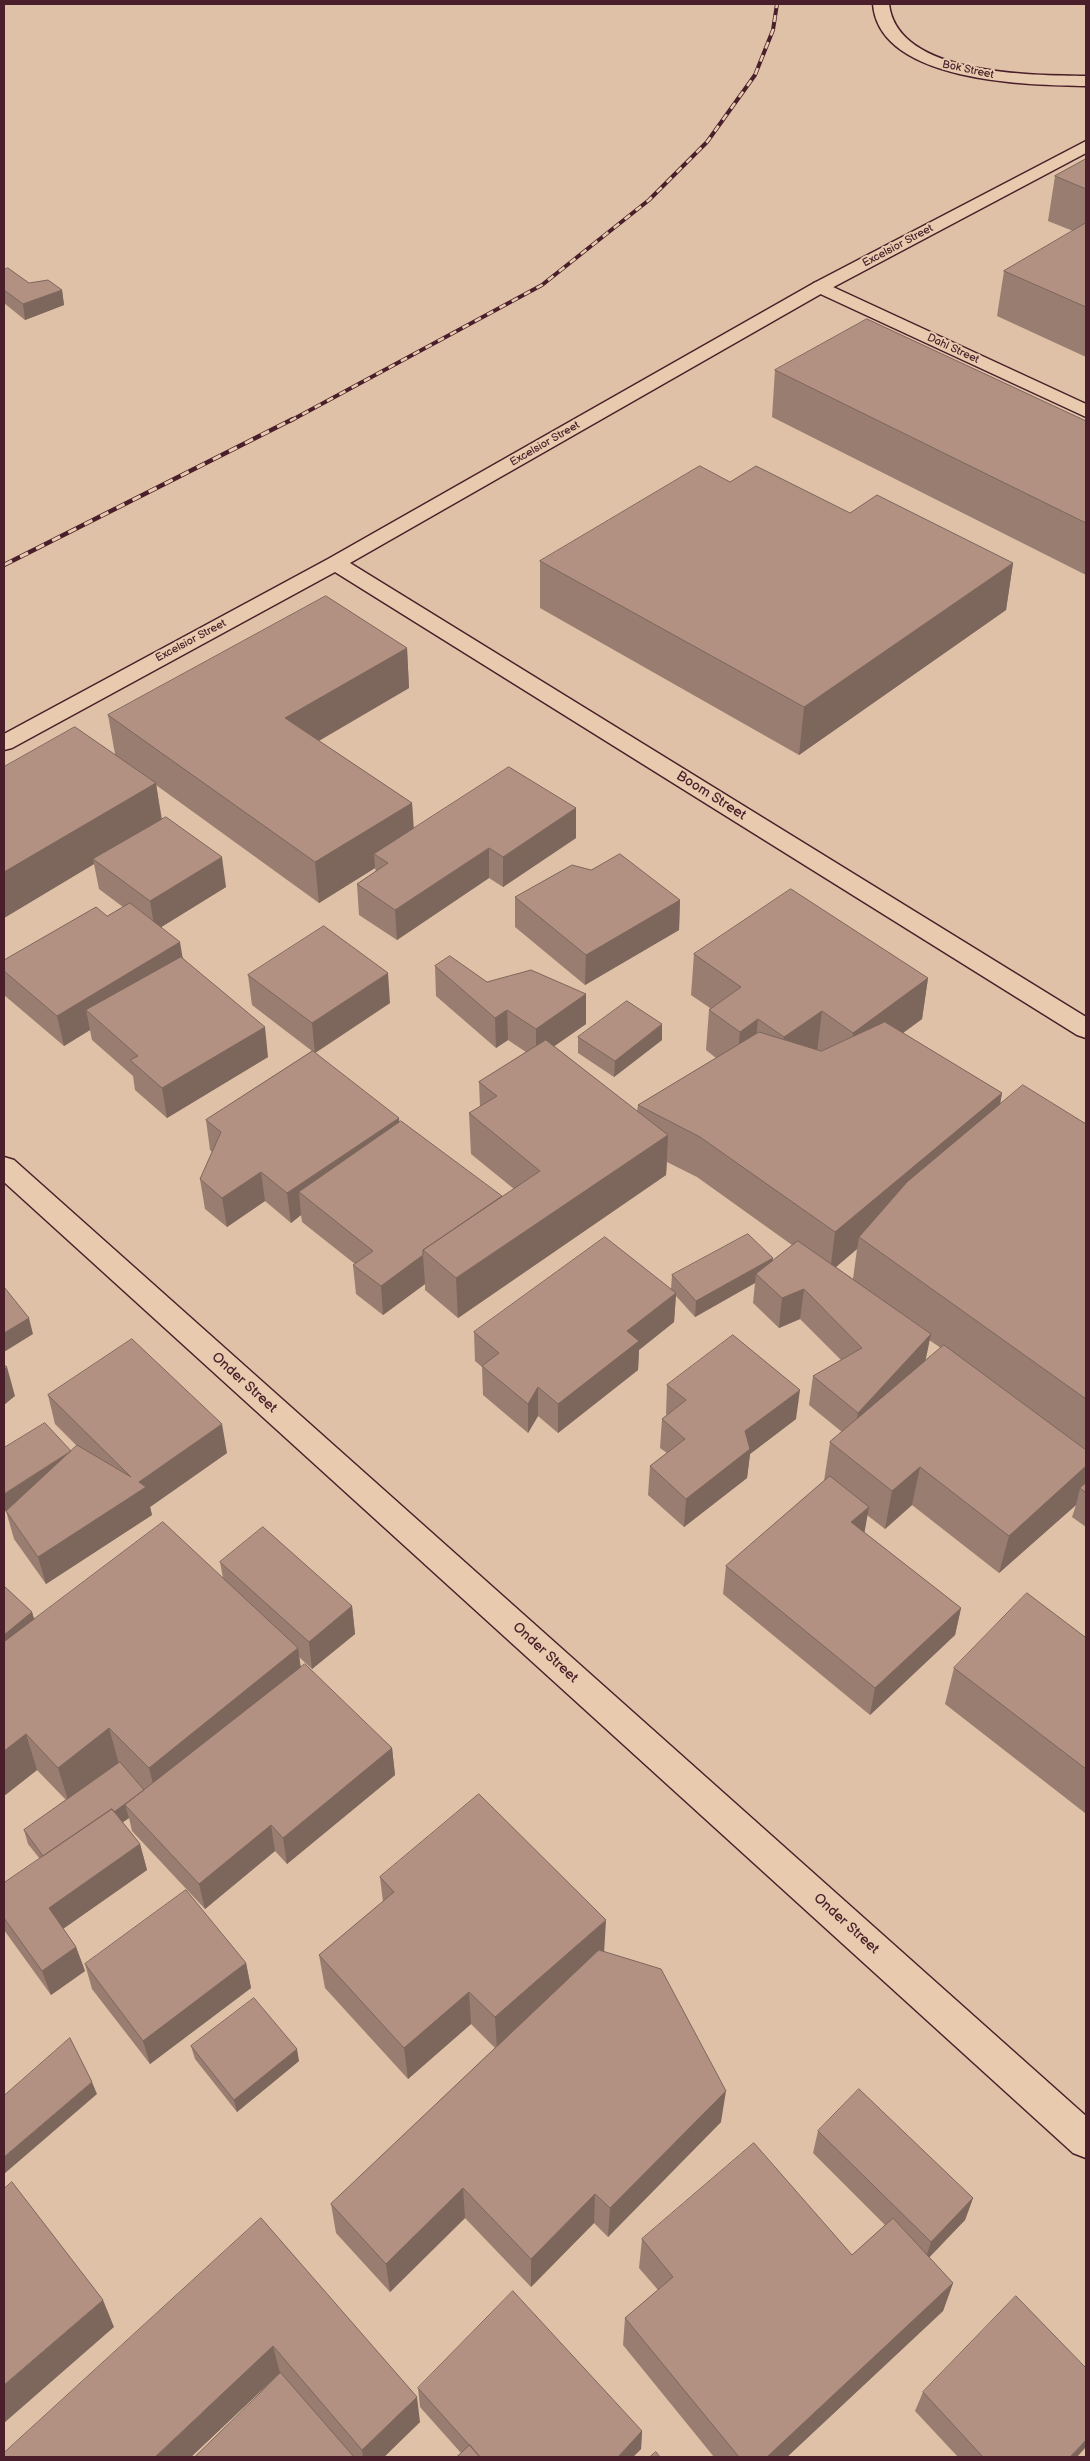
<!DOCTYPE html>
<style>
body{margin:0}
#map{position:relative;width:1090px;height:2461px;overflow:hidden;background:#dec1a6;font-family:"Balsamiq Sans",sans-serif}
canvas{display:block}
.frame{position:absolute;inset:0;border:5px solid #4a1f2b;pointer-events:none}
</style>
<div id="map">
<canvas width="1090" height="2461"></canvas>
<div class="frame"></div>
</div>
<script>
const g = document.querySelector('canvas').getContext('2d');
g.lineJoin = 'round';
function trace(path, color, width, dash) {
  g.strokeStyle = color;
  g.lineWidth = width;
  g.lineCap = dash ? 'butt' : 'round';
  g.setLineDash(dash || []);
  g.stroke(path);
}
function fillPath(path, color) {
  g.fillStyle = color;
  g.fill(path, 'evenodd');
}
function drawText(font, color, halo, rows, align = 'center') {
  g.font = font + ' "Balsamiq Sans",sans-serif';
  g.lineWidth = 4;
  g.setLineDash([]);
  g.textBaseline = 'middle';
  g.strokeStyle = halo;
  g.fillStyle = color;
  for (const [text, x, y, turn = 0] of rows) {
    g.save();
    g.translate(x, y);
    g.rotate((+turn || 0) * Math.PI / 180);
    g.textAlign = isNaN(turn) ? turn : align;
    if (halo) g.strokeText(text, 0, 0);
    g.fillText(text, 0, 0);
    g.restore();
  }
}
const lane = new Path2D(`
 M873,4H889C897,76 1032,75 1086,76V86C1030,85 879,83 873,4Z
 M820,281L1086,404V417L814,291L811,287L814,283Z`);
const street = new Path2D(`
 M1086,141V153L826,291L350,563L1086,1017V1038L1077,1035L335,572L12,748L4,750V734L328,559L814,283Z
 M4,1157L14,1160L1086,2116V2158L1073,2153L4,1182Z`);
const railFar1 = new Path2D(`
 M290,421L542,285L649,200L707,142L755,75L773,30L777,4`);
const rail = new Path2D(`
 M4,565L293,419`);
const wall = new Path2D(`
 M1086,159V357L997,316L1004,271L1073,231L1048,221L1055,176Z
 M4,270L29,283L62,290L64,305L25,320L4,303Z
 M775,370L1086,421V575L772,417Z
 M730,482L850,513L1013,563L1006,610L799,755L540,608V561Z
 M407,648L409,688L319,741L412,803L414,828L576,808V838L503,887L489,878L397,940L359,915L357,884L376,872L375,868L319,903L156,785L162,819L226,887L161,927L183,958L268,1057L167,1118L135,1090L133,1076L92,1040L90,1030L64,1046L4,995V960L107,916L123,907L99,889L94,864L4,918V767L115,754L108,715Z
 M515,897L680,900L679,930L585,985L515,927Z
 M694,954L928,978L922,1019L903,1033L1002,1093L1000,1105L1086,1124V1527L1072,1517L1076,1505L999,1573L912,1505L885,1529L867,1515L864,1532L961,1608L955,1635L870,1715L723,1594L726,1566L824,1481L830,1442L842,1432L809,1405L813,1376L841,1360L800,1319L779,1328L753,1303L755,1283L695,1317L676,1296L674,1322L639,1350L638,1370L558,1433L538,1416L528,1433L483,1395L482,1367L475,1361L474,1332L671,1289L672,1275L773,1261L792,1245L697,1177L667,1162L666,1175L458,1318L425,1290V1284L383,1315L356,1294L353,1265L355,1264L302,1222L301,1215L291,1223L265,1201L227,1227L205,1209L200,1179L212,1152L210,1150L206,1120L312,1051L252,1005L248,975L390,1003L315,1053L399,1123L502,1197L514,1189L471,1154L469,1113L480,1107L479,1082L526,1052L508,1040L496,1048L436,996L435,966L487,982L586,994V1024L554,1046L637,1111L638,1105L716,1058L706,1050L709,1010L710,1008L691,995ZM857,1249L853,1279L836,1267ZM929,1340L941,1348L925,1361Z
 M578,1037L662,1040L614,1077L578,1053Z
 M667,1385L796,1419L750,1454L747,1478L684,1527L648,1495L650,1466L667,1453L660,1448L662,1419L667,1415L666,1414Z
 M48,1395L227,1453L150,1507L152,1515L46,1584L14,1539L6,1511L77,1446L55,1424Z
 M220,1562L352,1606L355,1634L312,1669L299,1657L301,1668L392,1748L395,1775L287,1864L275,1851L205,1909L132,1831L129,1818L122,1822L140,1844L147,1870L63,1929L76,1947L85,1971L51,1995L4,1930V1883L40,1859L28,1844L24,1830L66,1800L37,1770L4,1796V1586L32,1612L34,1619L223,1578Z
 M1086,1636V1812L1085,1813L945,1704L954,1668Z
 M380,1877L605,1952L721,2122L608,2237L594,2223L531,2287L465,2218L390,2292L336,2233L331,2204L495,2048L471,2024L408,2079L325,1988L319,1955L383,1902Z
 M246,1963L251,1988L150,2064L92,1989L85,1964Z
 M191,2046L299,2061L237,2112L195,2059Z
 M818,2131L973,2198L965,2220L929,2257L953,2283L943,2311L787,2457H714L623,2345L625,2318L658,2290L639,2268L642,2239L852,2255L885,2225L813,2153Z
 M261,2218L420,2422L384,2457H195L281,2374L280,2373L191,2457Z
 M418,2388L642,2431L641,2449L633,2457H457L461,2453L420,2407Z
 M923,2392L1077,2457H958L915,2411Z`);
const shadedWall = new Path2D(`
 M62,290L64,305L25,320L23,304Z
 M1013,563L1006,610L799,755L804,707Z
 M407,648L409,688L289,758L285,718Z
 M156,783L162,824L93,859L94,864L4,918V872Z
 M412,803L414,844L374,854L375,868L319,903L315,862Z
 M576,808V838L503,887V857Z
 M489,848V878L397,940L395,910Z
 M222,857L226,887L155,931L150,901Z
 M680,900L679,930L585,985L586,955Z
 M180,942L185,972L86,1010L90,1030L64,1046L57,1016Z
 M388,973L390,1003L315,1053L312,1023Z
 M928,978L922,1019L848,1073L853,1033Z
 M586,994V1024L536,1059V1029Z
 M507,1010L508,1040L496,1048L495,1018Z
 M822,1011L817,1052L780,1078L784,1037Z
 M758,1019L754,1059L736,1072L740,1032Z
 M662,1024V1040L614,1077L615,1061Z
 M265,1027L268,1057L167,1118L162,1088Z
 M1002,1093L994,1134L859,1237L857,1249L830,1272L835,1232Z
 M399,1118L401,1148L299,1192L301,1215L291,1223L287,1193Z
 M668,1135L666,1175L458,1318L456,1278Z
 M261,1172L265,1201L227,1227L222,1198Z
 M423,1255L425,1284L383,1315L381,1286Z
 M773,1258L771,1274H756L755,1283L695,1317L696,1301Z
 M804,1289L800,1319L779,1328L782,1298Z
 M676,1293L674,1322L639,1350L638,1370L558,1433V1404L627,1331Z
 M29,1318L33,1334L4,1352V1333Z
 M931,1334L925,1363L853,1442L858,1413Z
 M7,1367L15,1396L4,1405V1370Z
 M538,1387V1416L528,1433V1404Z
 M800,1390L796,1419L750,1454L747,1478L684,1527L686,1499L745,1431Z
 M222,1424L227,1453L150,1507L152,1515L46,1584L38,1557L139,1482Z
 M71,1451L75,1467L4,1512V1494Z
 M1086,1466V1493L1080,1488L1076,1505L999,1573L1009,1536Z
 M920,1467L912,1505L885,1529L892,1491Z
 M869,1507L864,1535L851,1522Z
 M352,1606L355,1634L312,1669L309,1642Z
 M961,1608L955,1635L870,1715L875,1688Z
 M32,1612L40,1640L4,1669V1635Z
 M298,1648L303,1684L158,1803L149,1768Z
 M109,1728L119,1764L69,1803L58,1768Z
 M26,1734L37,1770L4,1796V1751Z
 M392,1748L395,1775L287,1864L283,1838Z
 M145,1790L125,1805L129,1818L51,1873L46,1859Z
 M271,1825L275,1851L205,1909L199,1884Z
 M140,1844L147,1870L57,1933L49,1908Z
 M606,1920L604,1954L497,2049L495,2017Z
 M76,1947L85,1971L51,1995L42,1971Z
 M246,1963L251,1988L150,2064L143,2041Z
 M469,1992L471,2024L408,2079L404,2048Z
 M297,2049L299,2061L237,2112L234,2100Z
 M92,2082L97,2094L4,2174V2157Z
 M726,2091L721,2122L608,2237L610,2208Z
 M463,2188L465,2218L390,2292L386,2264Z
 M595,2194L594,2223L531,2287V2259Z
 M973,2198L965,2220L924,2263L931,2242Z
 M953,2283L943,2311L787,2457H767Z
 M103,2300L114,2327L4,2423V2385Z
 M273,2346L280,2373L191,2457H155Z
 M417,2397L420,2422L384,2457H363L362,2450Z
 M642,2431L641,2449L633,2457H618Z
 M1086,2440V2447L1077,2457H1070Z`);
const building = new Path2D(`
 M1086,159V189L1055,176Z
 M1086,223V307L1004,271Z
 M8,268L29,283L48,280L62,290L23,304L4,290V270Z
 M867,319L1086,421V523L775,370Z
 M700,466L730,482L756,466L850,513L877,495L1013,563L804,707L540,561Z
 M326,596L407,648L285,718L412,803L315,862L108,715Z
 M75,727L156,783L4,872V767Z
 M509,767L576,808L503,857L489,848L395,910L357,884L388,863L374,854Z
 M166,817L222,857L150,901L93,859Z
 M620,854L680,900L586,955L515,897L572,865L591,870Z
 M791,889L928,978L853,1033L822,1011L784,1037L758,1019L740,1032L709,1010L741,987L694,954Z
 M130,903L180,942L57,1016L4,971V960L96,907L107,916Z
 M324,926L388,973L312,1023L248,975Z
 M450,956L487,982L531,970L586,994L536,1029L507,1010L495,1018L435,966Z
 M181,957L265,1027L162,1088L130,1060L138,1056L86,1010Z
 M627,1001L662,1024L615,1061L578,1037Z
 M885,1022L1002,1093L835,1232L700,1137L638,1105L759,1032L821,1051Z
 M546,1040L668,1135L456,1278L423,1250L540,1171L469,1113L497,1096L479,1082Z
 M313,1051L399,1118L287,1193L261,1172L222,1198L200,1179L221,1132L206,1120Z
 M1023,1085L1086,1124V1399L859,1237L907,1182Z
 M401,1121L502,1196L423,1250V1255L381,1286L353,1265L373,1251L299,1192Z
 M748,1234L773,1258L696,1301L672,1275Z
 M605,1237L676,1293L627,1331L639,1341L558,1404L538,1387L528,1404L482,1366L499,1353L474,1332Z
 M798,1241L931,1334L858,1413L813,1376L862,1348L804,1289L782,1298L756,1274Z
 M4,1287L29,1318L4,1333Z
 M733,1335L800,1390L745,1431L750,1449L686,1499L650,1466L685,1439L662,1419L686,1400L667,1385Z
 M132,1339L222,1424L139,1482L146,1487L38,1557L6,1511L77,1445L131,1477L48,1395Z
 M944,1345L1086,1450V1466L1009,1536L920,1467L892,1491L830,1442Z
 M4,1365L7,1367L4,1370Z
 M45,1423L71,1451L4,1494V1448Z
 M830,1476L869,1507L851,1522L961,1608L875,1688L726,1566Z
 M1086,1483V1493L1080,1488Z
 M163,1522L298,1648L149,1768L109,1728L58,1768L26,1734L4,1751V1642Z
 M263,1527L352,1606L309,1642L220,1562Z
 M4,1586L32,1612L4,1635Z
 M1027,1593L1085,1637L1086,1636V1769L954,1668Z
 M305,1664L392,1748L283,1838L271,1825L199,1884L125,1805Z
 M120,1762L144,1790L114,1812L112,1809L43,1856L24,1830Z
 M479,1794L606,1920L495,2017L469,1992L404,2048L319,1955L394,1892L380,1877Z
 M112,1809L140,1844L49,1908L76,1947L42,1971L4,1918V1883Z
 M186,1890L246,1963L143,2041L85,1964Z
 M599,1950L661,1969L726,2091L610,2208L595,2194L531,2259L463,2188L386,2264L331,2204Z
 M254,1998L297,2049L234,2100L191,2046Z
 M70,2038L92,2082L4,2157V2096Z
 M859,2089L973,2198L931,2242L818,2131Z
 M754,2143L852,2255L893,2218L953,2283L767,2457H739L625,2318L673,2277L642,2239Z
 M12,2182L103,2300L4,2385V2189Z
 M261,2218L417,2397L362,2450L273,2346L155,2457H4V2453Z
 M513,2291L642,2431L618,2457H480L418,2388Z
 M1016,2296L1086,2368V2440L1070,2457H981L982,2456L923,2392Z
 M281,2373L354,2457H195Z
 M470,2445L480,2457H457Z
 M656,2452L660,2457H650Z`);
const farStreetnames = [
 ["Bok Street",968,70,12],
 ["Excelsior Street",898,246,-28],
 ["Dahl Street",953,349,25],
 ["Excelsior Street",545,444,-30],
 ["Excelsior Street",191,641,-28]
];
const streetNames = [
 ["Boom Street",711,796,32],
 ["Onder Street",244,1383,42],
 ["Onder Street",545,1653,42],
 ["Onder Street",846,1924,42]
];
trace(lane, '#4a1f2b', 3);
trace(street, '#4a1f2b', 3);
fillPath(lane, '#e8cbae');
fillPath(street, '#e8cbae');
trace(railFar1, '#4a1f2b', 4);
trace(rail, '#4a1f2b', 4.5);
trace(railFar1, '#e8cbae', 2.5, [7]);
trace(rail, '#e8cbae', 3, [9]);
fillPath(wall, '#997d70');
fillPath(shadedWall, '#7d665b');
fillPath(building, '#b29182');
trace(building, '#7d665b', 1);
drawText('11px', '#4a1f2b', '#e8cbae', farStreetnames);
drawText('14px', '#4a1f2b', '#e8cbae', streetNames);
</script>
